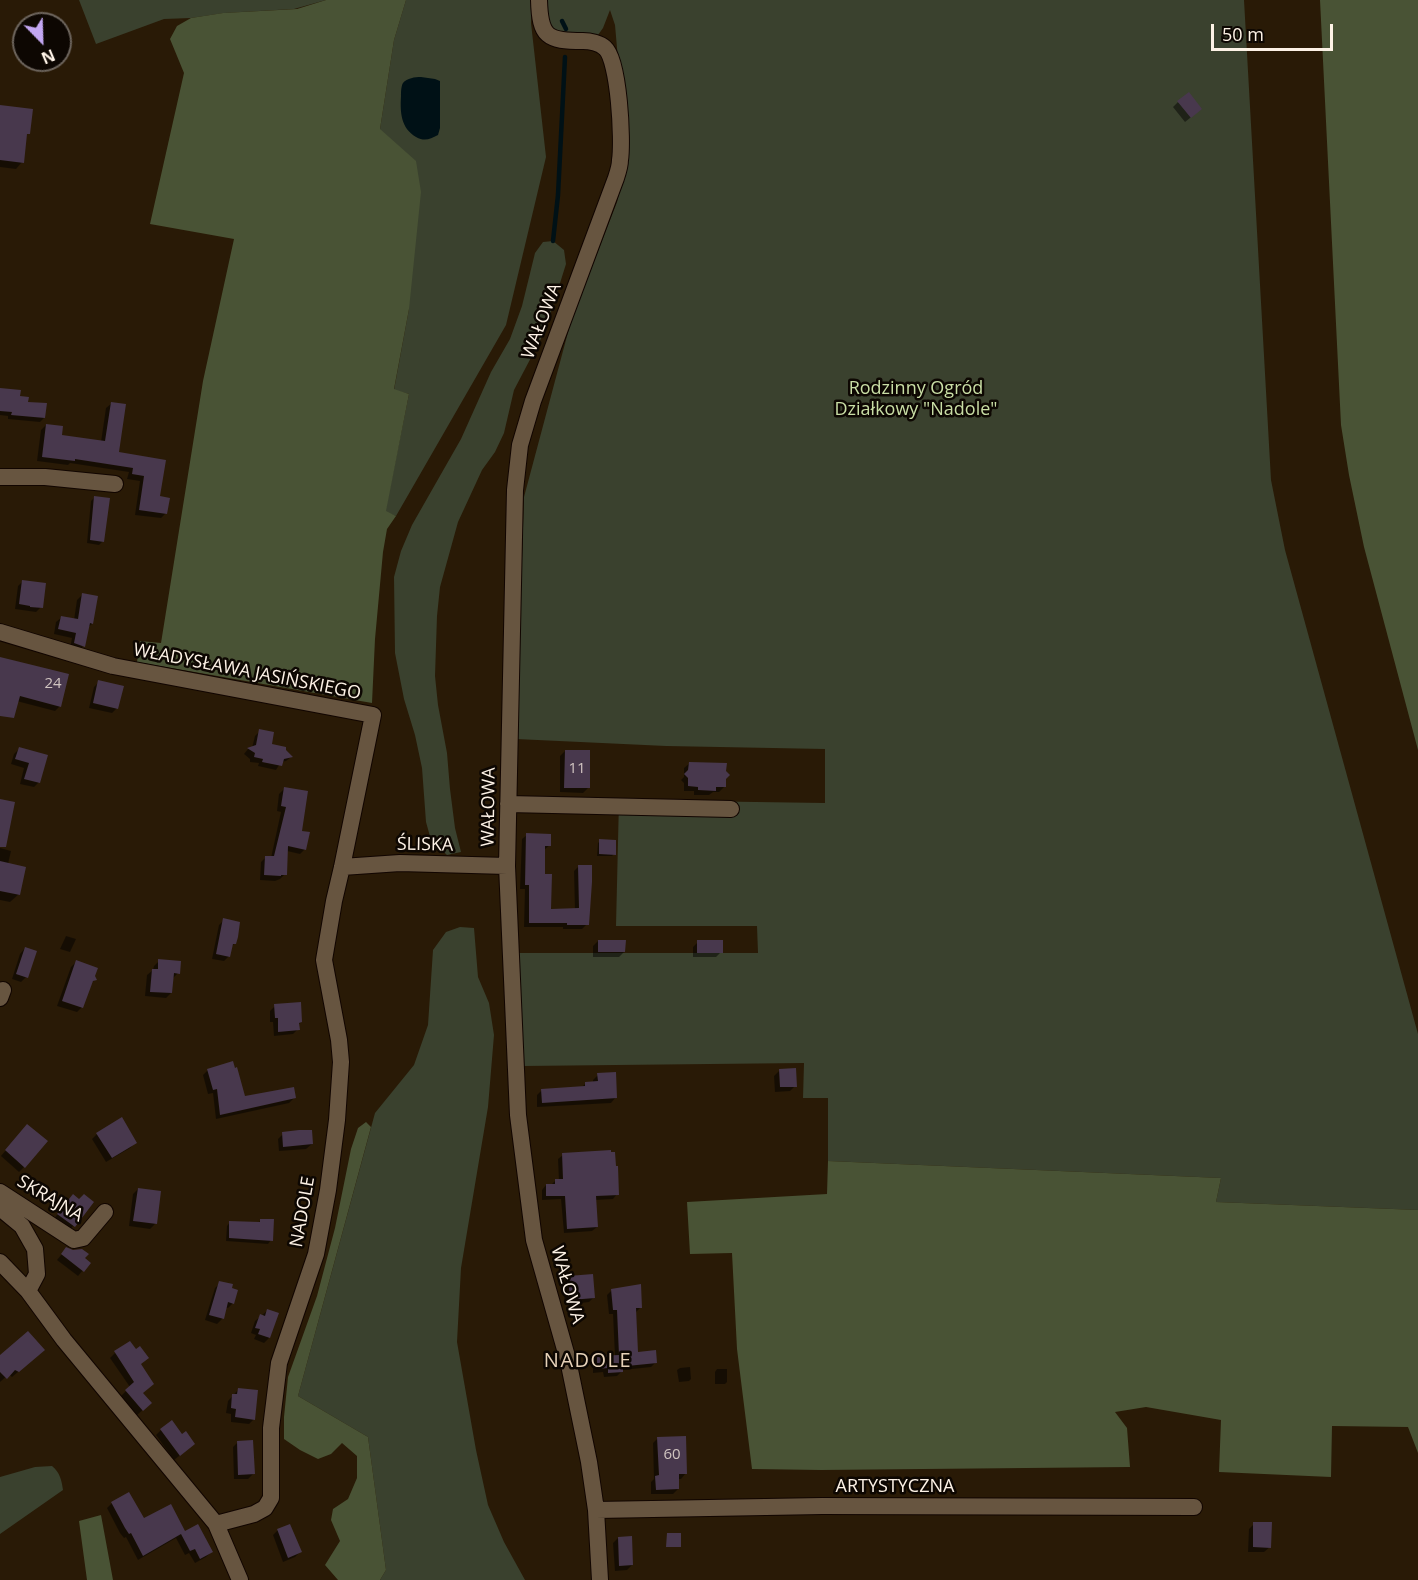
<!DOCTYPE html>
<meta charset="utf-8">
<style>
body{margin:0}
#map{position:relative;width:1418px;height:1580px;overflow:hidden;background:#291a06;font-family:"Open Sans",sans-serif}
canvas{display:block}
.north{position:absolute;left:12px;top:12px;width:60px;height:60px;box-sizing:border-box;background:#0d0702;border:2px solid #6d655d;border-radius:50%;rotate:157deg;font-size:16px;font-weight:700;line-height:24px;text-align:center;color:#fdf2e6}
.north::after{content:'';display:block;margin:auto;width:21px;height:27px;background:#c3a7f2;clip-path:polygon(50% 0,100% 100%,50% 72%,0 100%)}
.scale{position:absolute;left:1211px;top:24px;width:122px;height:27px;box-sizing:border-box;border:3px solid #fdf2e6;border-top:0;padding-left:8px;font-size:18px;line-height:21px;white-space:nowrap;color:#fdf2e6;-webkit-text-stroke:4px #0d0702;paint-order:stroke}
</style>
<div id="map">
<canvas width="1418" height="1580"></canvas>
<div class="north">N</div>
<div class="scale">50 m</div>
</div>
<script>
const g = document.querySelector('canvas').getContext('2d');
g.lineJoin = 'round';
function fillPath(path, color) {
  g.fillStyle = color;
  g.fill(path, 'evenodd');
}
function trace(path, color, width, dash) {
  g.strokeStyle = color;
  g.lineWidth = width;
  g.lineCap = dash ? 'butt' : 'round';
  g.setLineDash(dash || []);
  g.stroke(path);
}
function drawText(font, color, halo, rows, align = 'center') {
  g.font = font + ' "Open Sans",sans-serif';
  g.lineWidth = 5;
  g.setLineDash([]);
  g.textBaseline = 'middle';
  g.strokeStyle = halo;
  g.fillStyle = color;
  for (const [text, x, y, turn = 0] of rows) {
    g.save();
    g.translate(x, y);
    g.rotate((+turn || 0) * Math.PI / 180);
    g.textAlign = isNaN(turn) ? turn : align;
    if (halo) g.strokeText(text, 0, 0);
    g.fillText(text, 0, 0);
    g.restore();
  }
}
const green = new Path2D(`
 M79,0H326L294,9L224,13L191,18L164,19L96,44Z
 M406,0H532L531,23L546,157L506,325L396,516L385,512L409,394L394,390L409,309L380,129L394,40Z
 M544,0H1244L1271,480L1285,550L1418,1034V1210L1216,1202L1221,1178L828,1161V1098H803L804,1063L523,1066L518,953H758L757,926H616L619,800L825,803V749L666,746L516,739L524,497L571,321L617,202L627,162L615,25L610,10L603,28L598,35L588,37H569L550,28Z
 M553,241L564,250L566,264L545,331L514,390L504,433L495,452L482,470L458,522L440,587L437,616L435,676L438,705L447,753L450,789L455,828L461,852L447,855L431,840L426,822L422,768L415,735L404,699L395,653L394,577L401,551L412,525L461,439L491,372L510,339L522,306L535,253L543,242Z
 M460,927L474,928L478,977L489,1003L494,1035L488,1107L461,1268L457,1342L476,1450L488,1505L504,1542L525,1580H380L386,1570L368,1437L298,1396L375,1113L414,1065L428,1025L433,950L446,932Z
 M52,1466C60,1472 62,1482 63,1490L0,1534V1477L35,1467Z`);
const forest = new Path2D(`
 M326,0H406L394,40L380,129L416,161L421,192L409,309L394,389L409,394L386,511L396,516L387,529L383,552L375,639L372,703L137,662L140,641L161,643L203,381L234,239L150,224L184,73L170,39L177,26L191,18L223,13L297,9Z
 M1320,0H1418V750L1364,547L1349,475L1341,425Z
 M366,1122L371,1127L298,1396L368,1437L386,1570L380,1580H338L325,1565L340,1541L331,1520L333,1509L348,1499L357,1478V1456L342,1443L331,1454L318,1459L300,1450L284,1439V1417L288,1377L317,1296L335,1228L351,1149L358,1128Z
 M828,1161L1221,1178L1216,1202L1418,1210V1453L1408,1427L1332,1426L1331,1477L1219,1472L1221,1420L1146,1407L1115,1412L1127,1428L1130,1467L821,1470L752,1469L737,1349L732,1253L690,1254L687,1202L827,1194Z
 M101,1515L113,1580H87L79,1521Z`);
const water = new Path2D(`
 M421,77L435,79L440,81V128L438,135C430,139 425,142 416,137C401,128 400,113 401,96C401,93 401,86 403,83C407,78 415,77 421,77Z`);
const shadow = new Path2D(`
 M1178,102L1195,114L1185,122L1173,107Z
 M0,107L28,133L25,137L22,162L16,169L0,167Z
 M0,389L18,397L44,418L40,422L8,419V416L0,415Z
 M112,403L118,453L164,461L159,498L166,513L161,518L135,515L140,481L127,479L129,472L70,463L68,465L37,461L41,430L46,425L60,436L101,442L106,408Z
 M95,497L103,541L99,545L87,543L91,501Z
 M23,581L41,607L36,612L15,609L18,586Z
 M82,595L92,624L87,628L83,646L78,651L70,648L72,638L54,634L56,622L62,617L74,620L77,600Z
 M0,659L60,706L55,711L5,698L0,696Z
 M99,682L117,708L112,713L89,708L94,687Z
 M260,731L270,745L291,757L286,761L281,762L276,770L258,766L259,763L250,762V759L244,754L248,749L252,748L255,736Z
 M19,749L46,756L39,782L34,787L20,784L24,768L11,764L14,754Z
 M565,751L588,788L583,793L560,792V756Z
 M690,763L725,778V786L719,792H713L709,795H694V791H684V783L681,780L684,777V768Z
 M284,789L301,832L305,849L300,854L287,851L285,874L280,879L275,881L260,880L261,862L266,857L271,858L281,812L277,811L279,794Z
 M527,835L550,845L544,850L543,876L550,910H575L574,871L579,866L587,924L582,929H563V927H524L525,889H520L522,839Z
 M600,841L614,854L612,856H597L598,843Z
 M0,848L11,851L8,864L19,894L10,902L0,900Z
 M224,920L234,944L231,947L229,956L224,961L212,959L219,925Z
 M66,936L76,939L70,952L60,949Z
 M598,941L624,952L619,957H593V946Z
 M698,942L721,952L716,957H693V947Z
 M25,948L26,977L21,982L12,979L20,954Z
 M159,961L178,973L173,978L171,993L166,998L145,996L147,975L153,970L154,966Z
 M76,962L96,979L90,984L82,1007L77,1012L57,1006L71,967Z
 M275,1006L301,1022L298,1025V1029L293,1034L274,1036L273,1022H270V1011Z
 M208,1070L244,1097L294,1098L289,1103L216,1119L213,1093L208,1094L203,1075Z
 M780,1070L795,1086L790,1091L775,1092L774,1076Z
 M598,1075L616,1097L611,1103L537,1107V1095L542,1090L581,1088L586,1083H593V1080Z
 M22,1131L24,1167L19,1172L1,1156Z
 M97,1134L135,1143L130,1148L106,1162L92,1139Z
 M283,1134L312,1144L306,1149L279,1151L278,1139Z
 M563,1155L617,1194L613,1199L595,1200L597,1227L592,1231L564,1233L561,1199L542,1200V1190L546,1185H551L555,1181H559L558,1159Z
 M138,1189L155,1224L150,1229L129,1226L133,1194Z
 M68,1201L92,1202L69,1231L53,1220Z
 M261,1220L271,1240L268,1244L226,1241L227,1226L230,1222L257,1224Z
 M66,1249L89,1263L78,1276L57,1260Z
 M568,1278L594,1297L589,1302L565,1305L563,1283Z
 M220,1283L233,1303L228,1308L225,1307L222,1319L217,1324L205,1320L215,1288Z
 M612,1290L641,1307L636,1312L637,1353L656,1362L651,1367L623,1370L617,1376L604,1377L603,1372L593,1373V1362L597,1357L615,1356L613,1314H609L607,1295Z
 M267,1311L269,1338L264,1343L254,1339L256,1335L251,1333L255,1321Z
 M115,1353L139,1365L142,1393L145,1408L137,1415L121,1396L130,1387L110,1358Z
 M38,1355L12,1377L9,1374L0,1382V1357Z
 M690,1367L691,1379L689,1381L679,1382L677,1370L680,1368Z
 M717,1369H727V1382L725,1384H715V1372Z
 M238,1390L254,1419L249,1424L231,1422V1414L226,1413L228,1401Z
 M161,1430L188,1449L174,1460L156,1435Z
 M658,1438L686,1473L681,1479H677L678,1489L673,1494H651V1482L654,1479L653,1443Z
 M238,1442L253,1474L248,1479H234L233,1447Z
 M112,1503L143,1520L184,1533L211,1552L206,1557L195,1563L189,1553L185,1555L176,1538L138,1560L126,1537L124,1538L120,1533L107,1508Z
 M1254,1524L1270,1547L1264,1552H1248L1249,1529Z
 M278,1530L300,1552L295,1557L283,1562L273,1535Z
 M618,1538L632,1565L627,1570L615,1571L613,1543Z`);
const stream = new Path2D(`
 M562,21L566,29
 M553,241L558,195L565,57`);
const building = new Path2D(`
 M1189,92L1202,109L1191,118L1177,101Z
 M0,105L33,109L30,134H27L24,163L0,160Z
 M0,388L21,390L20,396L29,397L28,402L47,403L45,418L11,415L12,412L0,411Z
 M111,402L126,404L119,452L166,460L160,496L170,498L167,514L139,510L144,476L132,474L133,468L75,459V461L42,457L46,424L63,426L62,435L105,441Z
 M94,496L110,498L104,542L90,540Z
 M22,580L46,583L43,608L30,607V606L19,604Z
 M82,593L98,596L93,624L90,623L85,647L74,643L76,633L58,629L61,616L78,619Z
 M0,657L69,674L61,707L20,696L14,718L0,716Z
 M98,680L124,686L118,709L93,703Z
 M259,729L274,732L272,744L286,747V750L293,757L284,759L282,766L262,762L263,759L254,757L255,753L247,748L256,745Z
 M19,747L48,755L40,783L24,779L29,763L15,759Z
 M565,750H590V788H564Z
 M689,762L727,763L726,771L730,775L726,779V787H716V791L698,790V787L688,786V778L684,774L688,770Z
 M284,787L308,791L302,831L310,832L306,850L288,846L287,875H281V876L264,875L265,856H274L286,807L281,806Z
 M0,799L15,802L6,847H0Z
 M526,833L551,834V846H545V874H552L551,909L579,908L578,865H592V882L589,925H567V923H529V885H525Z
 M599,839L616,840V855L599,854Z
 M0,861L26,867L20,895L0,891Z
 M223,918L240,922L238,937L236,944H233L230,957L216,954Z
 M598,940H626L625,952H598Z
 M697,940H723V953H697Z
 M25,947L37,951L28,978L16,974Z
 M158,959L181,961L180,974L174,973L172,993L150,992L152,969H158Z
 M76,960L98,968L95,976L97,980L93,981L83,1008L62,1001Z
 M301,1002L302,1022L299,1023L300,1030L278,1032V1018H275L274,1004Z
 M233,1061L235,1068L237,1067L245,1096L294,1087L296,1098L220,1115L217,1089L213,1090L207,1069Z
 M796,1068L797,1087H780L779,1069Z
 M616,1072L617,1098L542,1103L541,1089L585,1086V1082L598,1081L597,1073Z
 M122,1117L137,1143L112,1158L96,1133Z
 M27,1124L48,1141L25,1168L5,1150Z
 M299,1130H312L313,1144L283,1147L282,1132Z
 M611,1150V1152H615L616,1166H618L619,1195L596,1196L598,1227L567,1229L565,1196H546V1184H555V1179H563L562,1153Z
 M138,1188L161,1191L157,1224L133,1221Z
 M73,1194L79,1199L84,1194L94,1202L75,1227L57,1214Z
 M260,1219H274L273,1241L229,1238V1221L260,1222Z
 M66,1247L73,1250L82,1249L89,1254L85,1258L91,1263L84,1272L61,1254Z
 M593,1274L595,1298L570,1300L568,1276Z
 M219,1281L233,1284L232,1288L238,1290L234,1304L228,1302L224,1319L209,1315Z
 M641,1284L642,1308H636L638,1352L656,1350L657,1363L627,1366V1367H623V1372L608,1373V1368L597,1369V1356L619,1355L617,1310H613L611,1289Z
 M267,1309L279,1313L270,1338L258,1334L260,1329L255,1328L260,1314L265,1316Z
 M28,1331L45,1350L19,1372L15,1370L7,1379L0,1372V1355Z
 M130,1341L136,1349L140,1346L149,1358L141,1364L154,1384L143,1393L152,1403L143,1411L125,1390L134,1382L114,1351Z
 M238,1388L258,1390L255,1420L235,1417L236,1409L231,1408L232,1394H237Z
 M172,1420L182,1434L186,1431L195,1444L180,1456L160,1429Z
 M686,1436L687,1474H679V1489L656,1490L655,1476L659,1475L657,1437Z
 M253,1440L255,1474L238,1475L237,1441Z
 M129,1492L144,1518L171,1504L185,1531L198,1524L213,1552L200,1559L195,1549L190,1551L181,1534L143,1556L131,1533L129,1534L125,1528L111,1502Z
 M1253,1522H1272L1271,1548L1253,1547Z
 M290,1524L302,1552L288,1558L277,1529Z
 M667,1533H681V1547H666Z
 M632,1536L633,1565L619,1566L618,1537Z`);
const minor = new Path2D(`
 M539,0C540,37 547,41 583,41C590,41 600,43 605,48C619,60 623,141 620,160C620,166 618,172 616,178L533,401L520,445L515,490L507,866L518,1115L534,1240L568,1360L589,1462L596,1510L600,1580
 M0,477H45L115,484
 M0,632L113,666L373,715L342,867L334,901L324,960L339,1040L341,1062L337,1120L328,1190L316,1254L279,1363L271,1428V1498L265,1508L254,1514L216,1524
 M508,804L731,809
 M342,867L400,863L507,866
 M0,998L3,990
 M0,1192L74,1240L83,1238L105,1212
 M0,1208L22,1226L35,1249L37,1274L28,1291
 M0,1262L28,1291L64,1340L216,1524L240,1580
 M596,1510L822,1506L1194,1507`);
const numberNames = [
 ["24",53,684],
 ["11",577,769],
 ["60",672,1455]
];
const streetNames = [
 ["WAŁOWA",542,321,-69],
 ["WŁADYSŁAWA JASIŃSKIEGO",247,672,11],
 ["WAŁOWA",489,807,-89],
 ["ŚLISKA",425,845,1],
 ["SKRAJNA",50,1199,31],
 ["NADOLE",303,1212,-80],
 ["WAŁOWA",567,1285,74],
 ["ARTYSTYCZNA",895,1487]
];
const parkNames = [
 ["Rodzinny Ogród",916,389],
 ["Działkowy \"Nadole\"",916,410]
];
const neighbourhoodNames = [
 ["NADOLE",588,1361]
];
fillPath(green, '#3a412e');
fillPath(forest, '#495335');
fillPath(water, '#001116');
fillPath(shadow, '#0007');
trace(stream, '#001116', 4.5);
fillPath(building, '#48384d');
trace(minor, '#110500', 18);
trace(minor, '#675540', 16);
drawText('15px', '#d0c4c0', null, numberNames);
drawText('18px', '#fdf2e6', '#0d0702', streetNames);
drawText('18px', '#c9dea5', '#0d0702', parkNames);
g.letterSpacing = '1.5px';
drawText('20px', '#e6d1b8', '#0d0702', neighbourhoodNames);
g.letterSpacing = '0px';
</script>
